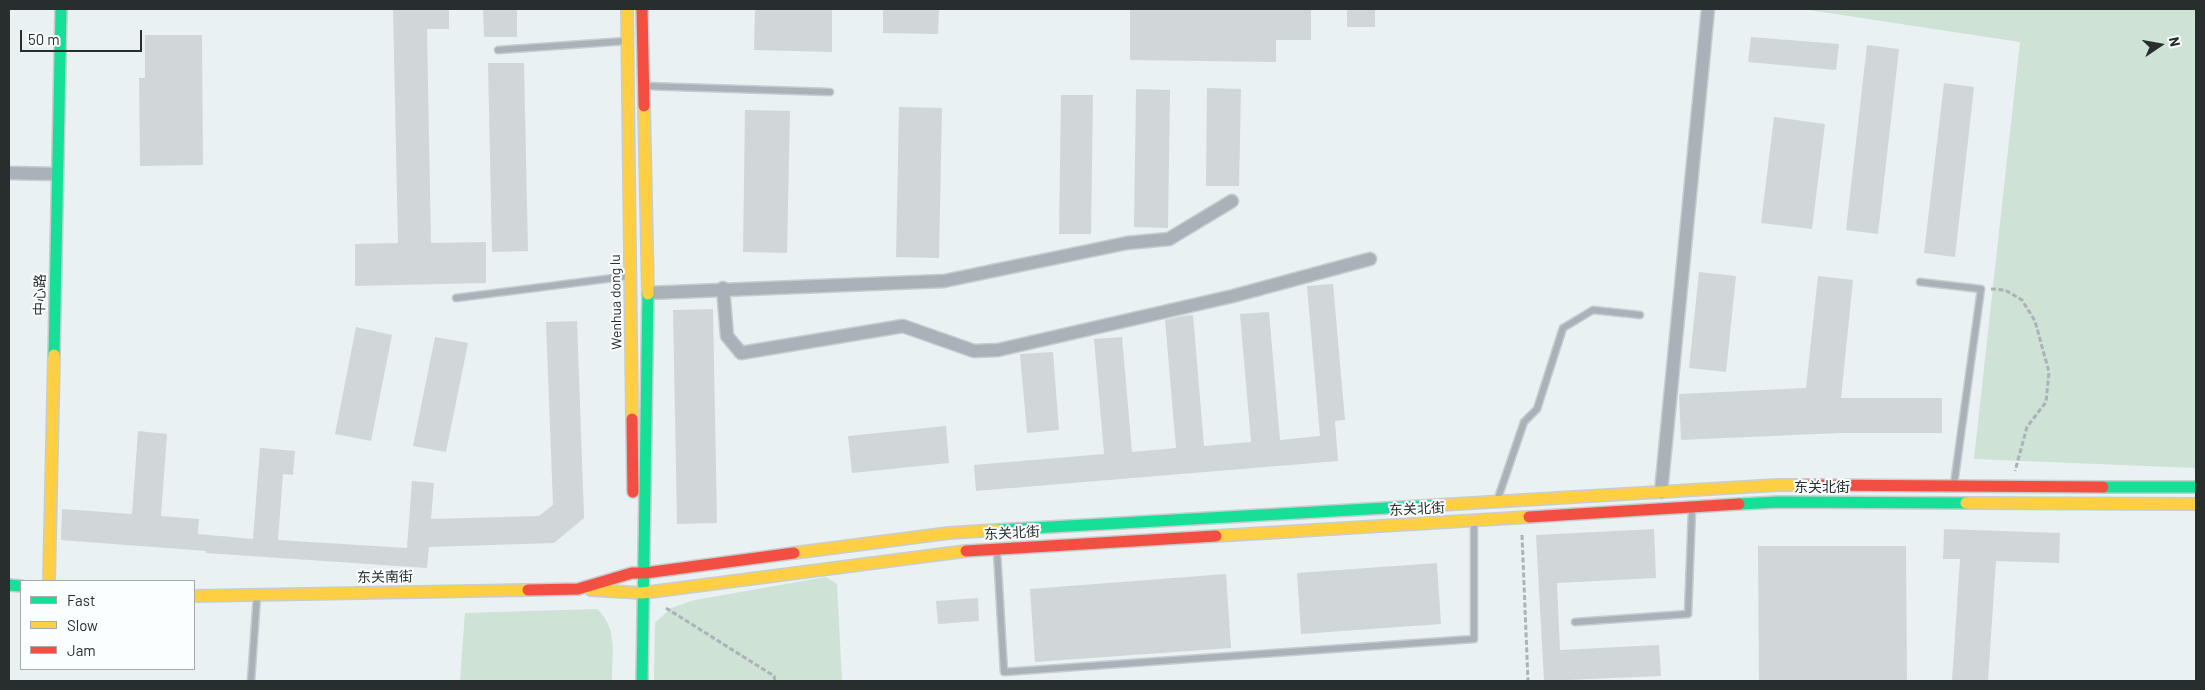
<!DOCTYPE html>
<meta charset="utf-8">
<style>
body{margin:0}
#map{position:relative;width:2205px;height:690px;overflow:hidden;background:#e9f1f3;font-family:Barlow,sans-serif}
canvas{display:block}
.frame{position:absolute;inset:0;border:10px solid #282d2e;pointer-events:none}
.legend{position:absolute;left:20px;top:580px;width:175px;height:90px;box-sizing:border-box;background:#fbfefe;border:1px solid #a7aaab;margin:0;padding:6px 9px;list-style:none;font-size:15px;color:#282d2e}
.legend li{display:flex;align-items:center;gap:10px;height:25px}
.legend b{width:25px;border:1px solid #a7aaab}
.north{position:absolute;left:2135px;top:20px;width:50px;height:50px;-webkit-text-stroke:4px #fbfefe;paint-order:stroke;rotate:78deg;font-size:14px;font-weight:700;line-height:20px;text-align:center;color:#282d2e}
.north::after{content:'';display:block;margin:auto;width:18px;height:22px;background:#282d2e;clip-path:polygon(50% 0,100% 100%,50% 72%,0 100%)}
.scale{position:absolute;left:20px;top:30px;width:122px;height:22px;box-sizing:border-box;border:2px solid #282d2e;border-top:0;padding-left:6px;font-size:15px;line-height:18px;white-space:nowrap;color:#282d2e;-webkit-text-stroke:4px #fbfefe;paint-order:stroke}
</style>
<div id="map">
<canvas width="2205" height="690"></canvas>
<div class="frame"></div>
<ul class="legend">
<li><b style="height:6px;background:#16e098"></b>Fast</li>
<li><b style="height:6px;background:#ffcf43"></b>Slow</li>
<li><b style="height:6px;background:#f24e42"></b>Jam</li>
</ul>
<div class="north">N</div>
<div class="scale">50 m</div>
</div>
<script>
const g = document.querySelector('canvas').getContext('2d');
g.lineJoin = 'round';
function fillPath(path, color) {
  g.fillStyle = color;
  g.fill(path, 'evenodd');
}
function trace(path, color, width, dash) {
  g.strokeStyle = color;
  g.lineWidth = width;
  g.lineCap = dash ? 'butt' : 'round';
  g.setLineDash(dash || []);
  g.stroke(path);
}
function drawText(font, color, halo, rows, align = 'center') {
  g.font = font + ' Barlow,"Noto Sans SC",sans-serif';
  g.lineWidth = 4;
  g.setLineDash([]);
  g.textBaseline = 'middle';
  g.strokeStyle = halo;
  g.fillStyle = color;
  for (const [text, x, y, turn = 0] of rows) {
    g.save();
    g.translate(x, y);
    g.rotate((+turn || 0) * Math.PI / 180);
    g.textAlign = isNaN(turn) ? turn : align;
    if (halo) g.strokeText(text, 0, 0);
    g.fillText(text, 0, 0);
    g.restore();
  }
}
const green = new Path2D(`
 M1802,9H2196V468L1974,459L2020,42Z
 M826,577L837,584L842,681H654L655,623L671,608L695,600Z
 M597,609C618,628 612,654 612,681H460L465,613Z`);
const building = new Path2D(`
 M393,9H449V29H427L431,243L486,242V283L355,286V244L398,243Z
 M483,9H517V37H484Z
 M755,9H832V52L754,50Z
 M883,9H939L938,34L883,33Z
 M1130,9H1311V40H1276V62L1130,60Z
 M1347,9H1375V27H1347Z
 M145,35H202L203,165L140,166L139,78H145Z
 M1751,37L1839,44L1836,70L1748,62Z
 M1867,45L1899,49L1878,234L1846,230Z
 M488,63H524L528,251L492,252Z
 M1944,83L1974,87L1955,257L1924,253Z
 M1207,88L1241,89L1239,186H1206Z
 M1136,89L1170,90L1168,228L1134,227Z
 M1061,95H1093L1091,234H1059Z
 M899,107L942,108L939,258L896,257Z
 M745,110L790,111L787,253L743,252Z
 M1774,117L1825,124L1812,229L1761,223Z
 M1699,272L1736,276L1726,372L1689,368Z
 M1818,276L1853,280L1841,398H1942V433H1839L1681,440L1679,394L1806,388Z
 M1333,284L1345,420L1335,421L1338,461L976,491L974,465L1104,454L1094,339L1122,337L1132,452L1176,448L1165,320L1182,316L1193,315L1204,446L1251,442L1240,314L1269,312L1280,440L1320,436L1307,286Z
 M713,309L717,523L677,524L673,310Z
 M577,321L584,518L554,543L429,547L427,568L206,553V551L61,540L62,509L132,514L138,431L167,434L161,516L199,519L198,534L253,539L260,448L295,451L293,475L283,474L278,540L407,548L412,481L434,483L431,519L539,516L553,505L546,322Z
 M356,327L392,335L371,441L335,434Z
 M435,337L468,343L446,452L413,446Z
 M1053,352L1059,430L1027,433L1020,354Z
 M946,426L949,463L852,473L848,436Z
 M1654,529L1656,578L1557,583L1560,650L1659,645L1661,676L1544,681L1536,535Z
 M1944,529L2060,533L2059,563L1996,561L1988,681H1952L1960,559H1943Z
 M1758,546H1906L1907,681H1759Z
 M1437,563L1441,624L1301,634L1297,573Z
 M1226,574L1231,648L1035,662L1030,589Z
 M978,598L979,621L938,624L936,601Z`);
const path = new Path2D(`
 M1991,289L2005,290L2022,300L2035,321L2049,372L2046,402L2027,427L2015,471
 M1522,535L1528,681
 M666,608L774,676L775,681`);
const lane = new Path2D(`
 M498,50L626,41
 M645,86L830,92
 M1920,282L1981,289L1954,484
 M456,298L629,276
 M1498,498L1524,422L1537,409L1563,328L1593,310L1640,315
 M997,552L1004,672L1474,639V522
 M1575,622L1688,614L1692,509
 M251,681L257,596`);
const street = new Path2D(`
 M9,173L57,174
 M723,288L727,336L741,353L903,326L974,351L998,350L1233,296L1370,259
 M648,293L944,281L1127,243L1169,239L1232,201
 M1661,492L1708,9`);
const fast = new Path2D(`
 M54,355L61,9
 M2103,487H2196
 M1739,504L1779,502L1966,503
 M997,530L1439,505
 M9,585L21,586
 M642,681L648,294`);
const slow = new Path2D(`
 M627,9L632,419
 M644,106L648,294
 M1966,503L2196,504
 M1439,505L1778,485H1808
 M1216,536L1529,517
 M794,553L949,533L997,530
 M49,581L54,355
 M591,590L642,593L966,551
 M194,596L528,590`);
const jam = new Path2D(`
 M642,9L644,106
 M632,419L633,492
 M1808,485L2103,487
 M1529,517L1739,504
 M966,551L1216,536
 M528,590L578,589L632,573H645L794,553`);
const streetNames = [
 ["中心路",40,295,-89],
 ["Wenhua dong lu",616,302,-91],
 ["东关北街",1822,487],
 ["东关北街",1417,509,-3],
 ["东关北街",1012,533,-3],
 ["东关南街",385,577,-1]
];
fillPath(green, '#cee2d5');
fillPath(building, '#d1d7d8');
trace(lane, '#c7cdcf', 9);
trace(street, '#c7cdcf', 15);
trace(fast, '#c7cdcf', 14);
trace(slow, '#c7cdcf', 14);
trace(jam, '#c7cdcf', 14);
trace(path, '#abb2b8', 3, [5, 2.5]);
trace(lane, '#a9b2b9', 6);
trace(street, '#a9b2b9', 12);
trace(fast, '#16e098', 11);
trace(slow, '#ffcf43', 11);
trace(jam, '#f24e42', 11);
drawText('14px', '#282d2e', '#fbfefe', streetNames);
</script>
